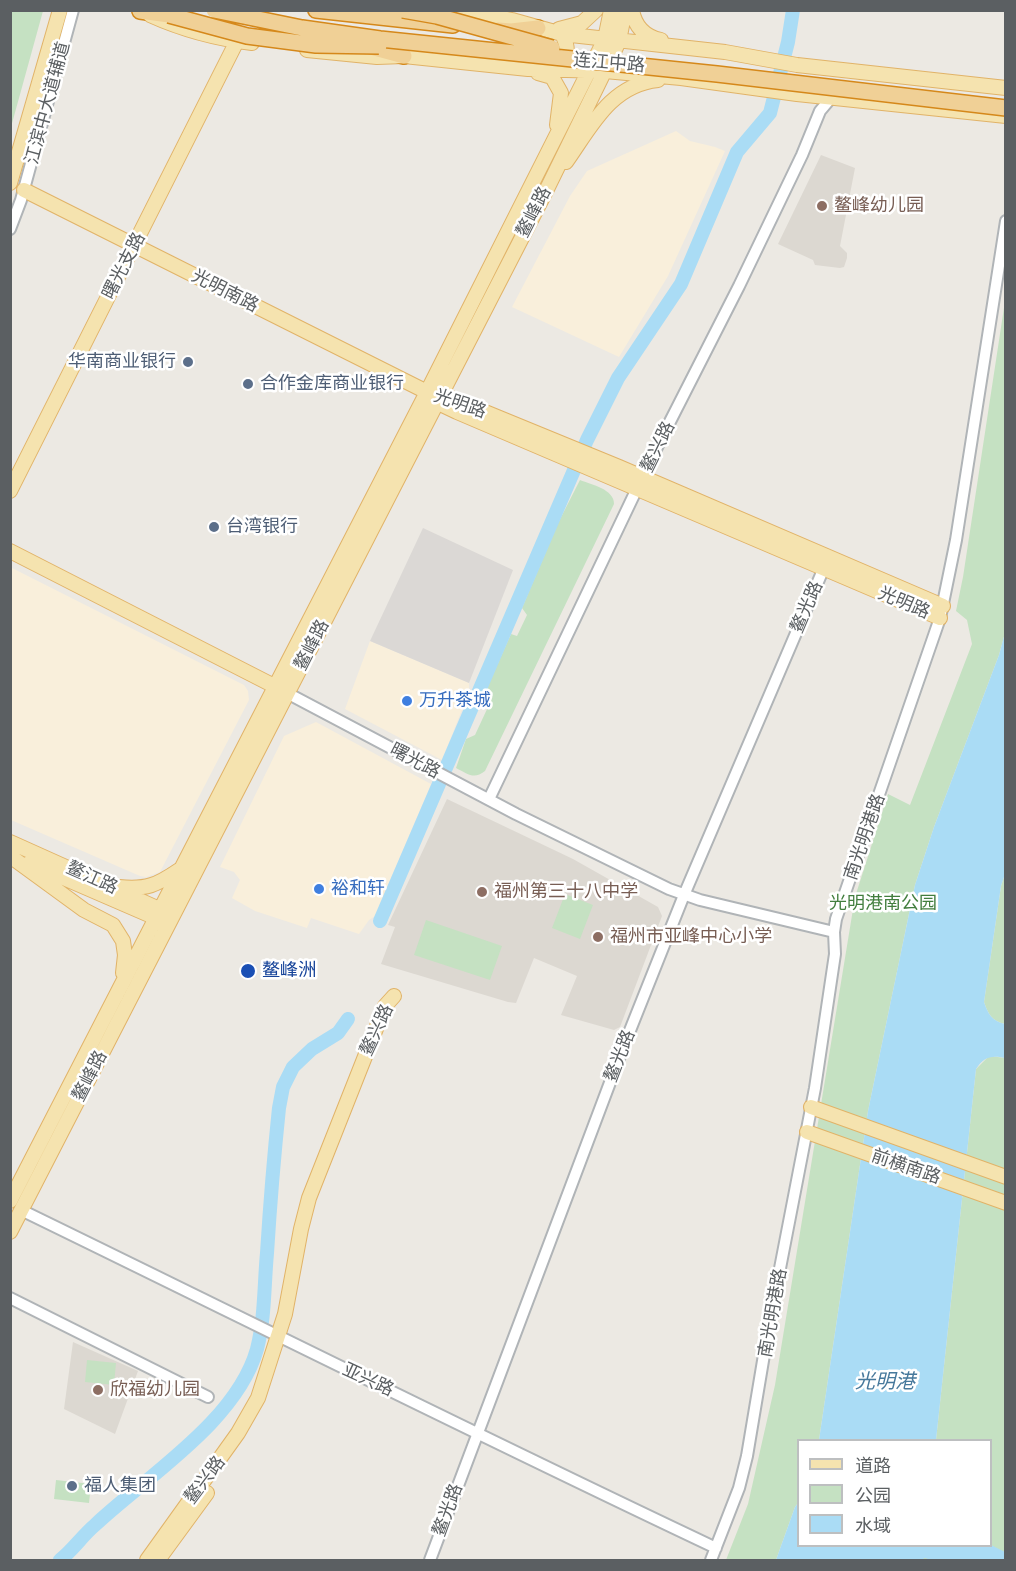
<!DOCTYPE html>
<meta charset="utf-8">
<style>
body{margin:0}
#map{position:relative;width:1016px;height:1571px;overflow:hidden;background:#ece9e3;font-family:Montserrat,"Noto Sans SC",sans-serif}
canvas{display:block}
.frame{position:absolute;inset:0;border:12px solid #5b5f62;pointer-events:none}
.legend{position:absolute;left:797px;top:1439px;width:195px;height:108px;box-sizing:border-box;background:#fff;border:2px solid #bdbfc0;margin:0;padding:8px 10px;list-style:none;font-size:18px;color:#5b5f62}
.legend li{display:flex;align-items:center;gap:12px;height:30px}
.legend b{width:30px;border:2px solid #bdbfc0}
</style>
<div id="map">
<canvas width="1016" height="1571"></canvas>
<div class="frame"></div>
<ul class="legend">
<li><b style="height:8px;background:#f5e3af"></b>道路</li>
<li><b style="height:16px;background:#c5e1c2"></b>公园</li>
<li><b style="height:16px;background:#aadcf5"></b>水域</li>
</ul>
</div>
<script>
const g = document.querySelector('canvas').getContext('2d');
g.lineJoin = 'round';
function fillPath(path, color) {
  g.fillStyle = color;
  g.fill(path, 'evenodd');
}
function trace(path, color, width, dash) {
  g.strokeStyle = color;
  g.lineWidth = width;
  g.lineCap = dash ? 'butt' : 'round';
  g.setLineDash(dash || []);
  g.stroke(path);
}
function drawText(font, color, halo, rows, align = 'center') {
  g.font = font + ' Montserrat,"Noto Sans SC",sans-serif';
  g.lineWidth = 5;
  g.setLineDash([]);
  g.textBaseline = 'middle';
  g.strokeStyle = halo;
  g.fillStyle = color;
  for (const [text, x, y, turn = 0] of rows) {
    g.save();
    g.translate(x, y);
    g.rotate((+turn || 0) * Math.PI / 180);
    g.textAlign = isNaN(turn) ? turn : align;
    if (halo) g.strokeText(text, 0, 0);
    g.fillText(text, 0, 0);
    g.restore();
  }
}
const commercial = new Path2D(`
 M676,131L690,141L715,147L725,151L668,276L619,357L512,307L570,196L587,171Z
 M10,567L236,681L244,685L248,691L249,700L160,872L146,877L140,876L11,820Z
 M370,641L469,683V692L442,760L345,709Z
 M316,722L431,784L375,916L369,920L359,934L311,918L307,928L255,911L232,898L240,880L234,872L220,867L284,736Z`);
const industrial = new Path2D(`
 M423,528L513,570L469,683L370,641Z`);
const education = new Path2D(`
 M821,155L855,168L840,246L847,253V258L844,267L840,268L815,265L813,260L778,244Z
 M447,799L573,859L658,907L662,916L620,1027L614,1030L561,1015L577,976L534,958L516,1003L508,1002L381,964L395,927L388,925Z
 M73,1342L138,1371L115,1434L64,1409Z`);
const green = new Path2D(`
 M11,10L43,11L11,127L10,11Z
 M1005,301V633L999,655L934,827L915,885L868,1111L819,1440H798V1503L795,1507L776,1560H726L748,1504L775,1385L855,897L888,794L910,805L972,644L967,620L956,611L963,577Z
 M580,480C592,485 614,489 614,504L485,771C474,780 468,774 456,768L466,739L475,735L488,707L480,703L511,634L517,636L527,615L522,608L557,525Z
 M1005,874V1024C992,1021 988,1014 984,1002L1001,886Z
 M565,894L593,905L580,939L552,928Z
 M426,920L502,946L490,980L414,955Z
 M989,1056L1006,1058L1005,1560H902L990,1546V1440H936L976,1069Z
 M87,1360L116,1363L114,1385L85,1382Z
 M56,1480L91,1484L89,1503L54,1499Z`);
const water = new Path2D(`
 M1005,633V874L1001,886L984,1002C988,1014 992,1021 1005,1024V1058C991,1055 984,1057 976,1069L936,1440H819L868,1111L915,885L934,827L999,655Z
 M798,1503V1546L991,1545L1005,1552V1560H931L925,1558L921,1560H776L795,1507Z`);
const river = new Path2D(`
 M380,921L587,440L618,378L681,284L737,152L770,113L788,42L793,10
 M60,1560C73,1550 82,1536 95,1525C147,1476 237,1421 257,1349C265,1318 264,1285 267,1253C270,1205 274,1156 279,1108L283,1087L293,1067L312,1049L338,1033L348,1019`);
const minor = new Path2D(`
 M10,229L21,200L73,10
 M287,693L516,814L669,889L700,900L834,932
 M489,799L653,455L739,286L802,155L820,111L831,98
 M21,1210C253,1323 483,1438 716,1548
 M10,1298L208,1397
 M430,1560L623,1048L684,895L826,563
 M711,1560L739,1488L747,1456L769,1325L815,1088L835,954L834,932L836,919L940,618L956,540L1006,221`);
const major = new Path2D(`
 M463,10L512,20L562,34L725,52L797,65L1006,88
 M632,10C635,27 645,37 661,40
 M150,15C181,29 218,39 252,43
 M559,29L582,23L596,10
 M307,50L377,57L404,56L528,69L605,71L681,78L797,94L1006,116
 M559,66C570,56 568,46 562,34
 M538,73L552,77L561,93L557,125
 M566,162C591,127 610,85 658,80
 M10,183L60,10
 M24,190L427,392L441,394L619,467L943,606
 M430,396L436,402L457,412L940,618
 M10,491L237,41
 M10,551L284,691
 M10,842L168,913
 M10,856L84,910L113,925L123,941L125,955L123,973
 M29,863L163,921
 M119,887C146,890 157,885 179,870
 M811,1107L1006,1177
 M807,1132L1006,1203
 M10,1201L427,392L605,39L611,10
 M10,1232L546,191L612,56L619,41L625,10
 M147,1560L238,1433L258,1398L285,1314L301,1229L309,1198L385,1006L394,996
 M158,1560L207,1493`);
const highway = new Path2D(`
 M316,10L453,25
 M140,11L169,15
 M498,30L511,31L538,28
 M367,46L404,56`);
const highwayBridge = new Path2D(`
 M214,10L302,28L380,39L717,74L1006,108
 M403,10L437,16L552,48
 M169,15L247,36L316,45L379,46`);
const markers = [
 [822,206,6,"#8d6e63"],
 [188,362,6,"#5c6f8a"],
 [248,384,6,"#5c6f8a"],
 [214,527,6,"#5c6f8a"],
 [407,701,6,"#3f7fe0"],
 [319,889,6,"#3f7fe0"],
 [482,892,6,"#8d6e63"],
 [598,937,6,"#8d6e63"],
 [248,971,8,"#1a4fb4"],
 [98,1390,6,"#8d6e63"],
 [72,1486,6,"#5c6f8a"]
];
const streetNames = [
 ["连江中路",609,63,5],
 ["江滨中大道辅道",48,103,-75],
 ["鳌峰路",534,212,-63],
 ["曙光支路",124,266,-63],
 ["光明南路",225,291,27],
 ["光明路",460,404,19],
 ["鳌兴路",658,447,-64],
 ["光明路",904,603,23],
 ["鳌光路",807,607,-67],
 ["鳌峰路",312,645,-63],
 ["曙光路",415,761,28],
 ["南光明港路",865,837,-71],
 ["鳌江路",92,878,24],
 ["鳌兴路",377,1030,-65],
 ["鳌光路",620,1056,-69],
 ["鳌峰路",90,1076,-63],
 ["前横南路",906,1167,19],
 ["南光明港路",773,1313,-80],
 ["亚兴路",368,1380,25],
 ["鳌兴路",205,1480,-53],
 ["鳌光路",448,1510,-70]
];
const educationNames = [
 ["鳌峰幼儿园",834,206],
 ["福州第三十八中学",494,892],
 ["福州市亚峰中心小学",610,937],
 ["欣福幼儿园",110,1390]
];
const serviceNames = [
 ["华南商业银行",176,362,"right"],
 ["合作金库商业银行",260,384],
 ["台湾银行",226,527],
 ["福人集团",84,1486]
];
const shopNames = [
 ["万升茶城",419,701],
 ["裕和轩",331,889]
];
const parkNames = [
 ["光明港南公园",883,904]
];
const transitNames = [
 ["鳌峰洲",262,971]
];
const waterNames = [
 ["光明港",885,1382]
];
fillPath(commercial, '#f9efdb');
fillPath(industrial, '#dbd8d5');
fillPath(education, '#dcd8d1');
fillPath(green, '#c5e1c2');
fillPath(water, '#aadcf5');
trace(river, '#aadcf5', 14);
trace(minor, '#b0b4b7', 14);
trace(major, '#e1b368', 16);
trace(highway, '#d5881a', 18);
trace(minor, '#fff', 10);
trace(major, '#f5e3af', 14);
trace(highway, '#f0d096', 15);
trace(highwayBridge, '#d5881a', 18, []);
trace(highwayBridge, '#f0d096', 15);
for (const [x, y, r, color] of markers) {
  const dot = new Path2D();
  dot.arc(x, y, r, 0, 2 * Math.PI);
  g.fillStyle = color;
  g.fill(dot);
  trace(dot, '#fff', 2);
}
drawText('18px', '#5b5f62', '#fff', streetNames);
drawText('18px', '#785e54', '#fff', educationNames, 'left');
drawText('18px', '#4e5e75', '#fff', serviceNames, 'left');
drawText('18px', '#366cbe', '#fff', shopNames, 'left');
drawText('18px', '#427e3e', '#fff', parkNames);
drawText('18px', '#164399', '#fff', transitNames, 'left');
drawText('italic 20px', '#47799c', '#fff', waterNames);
</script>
